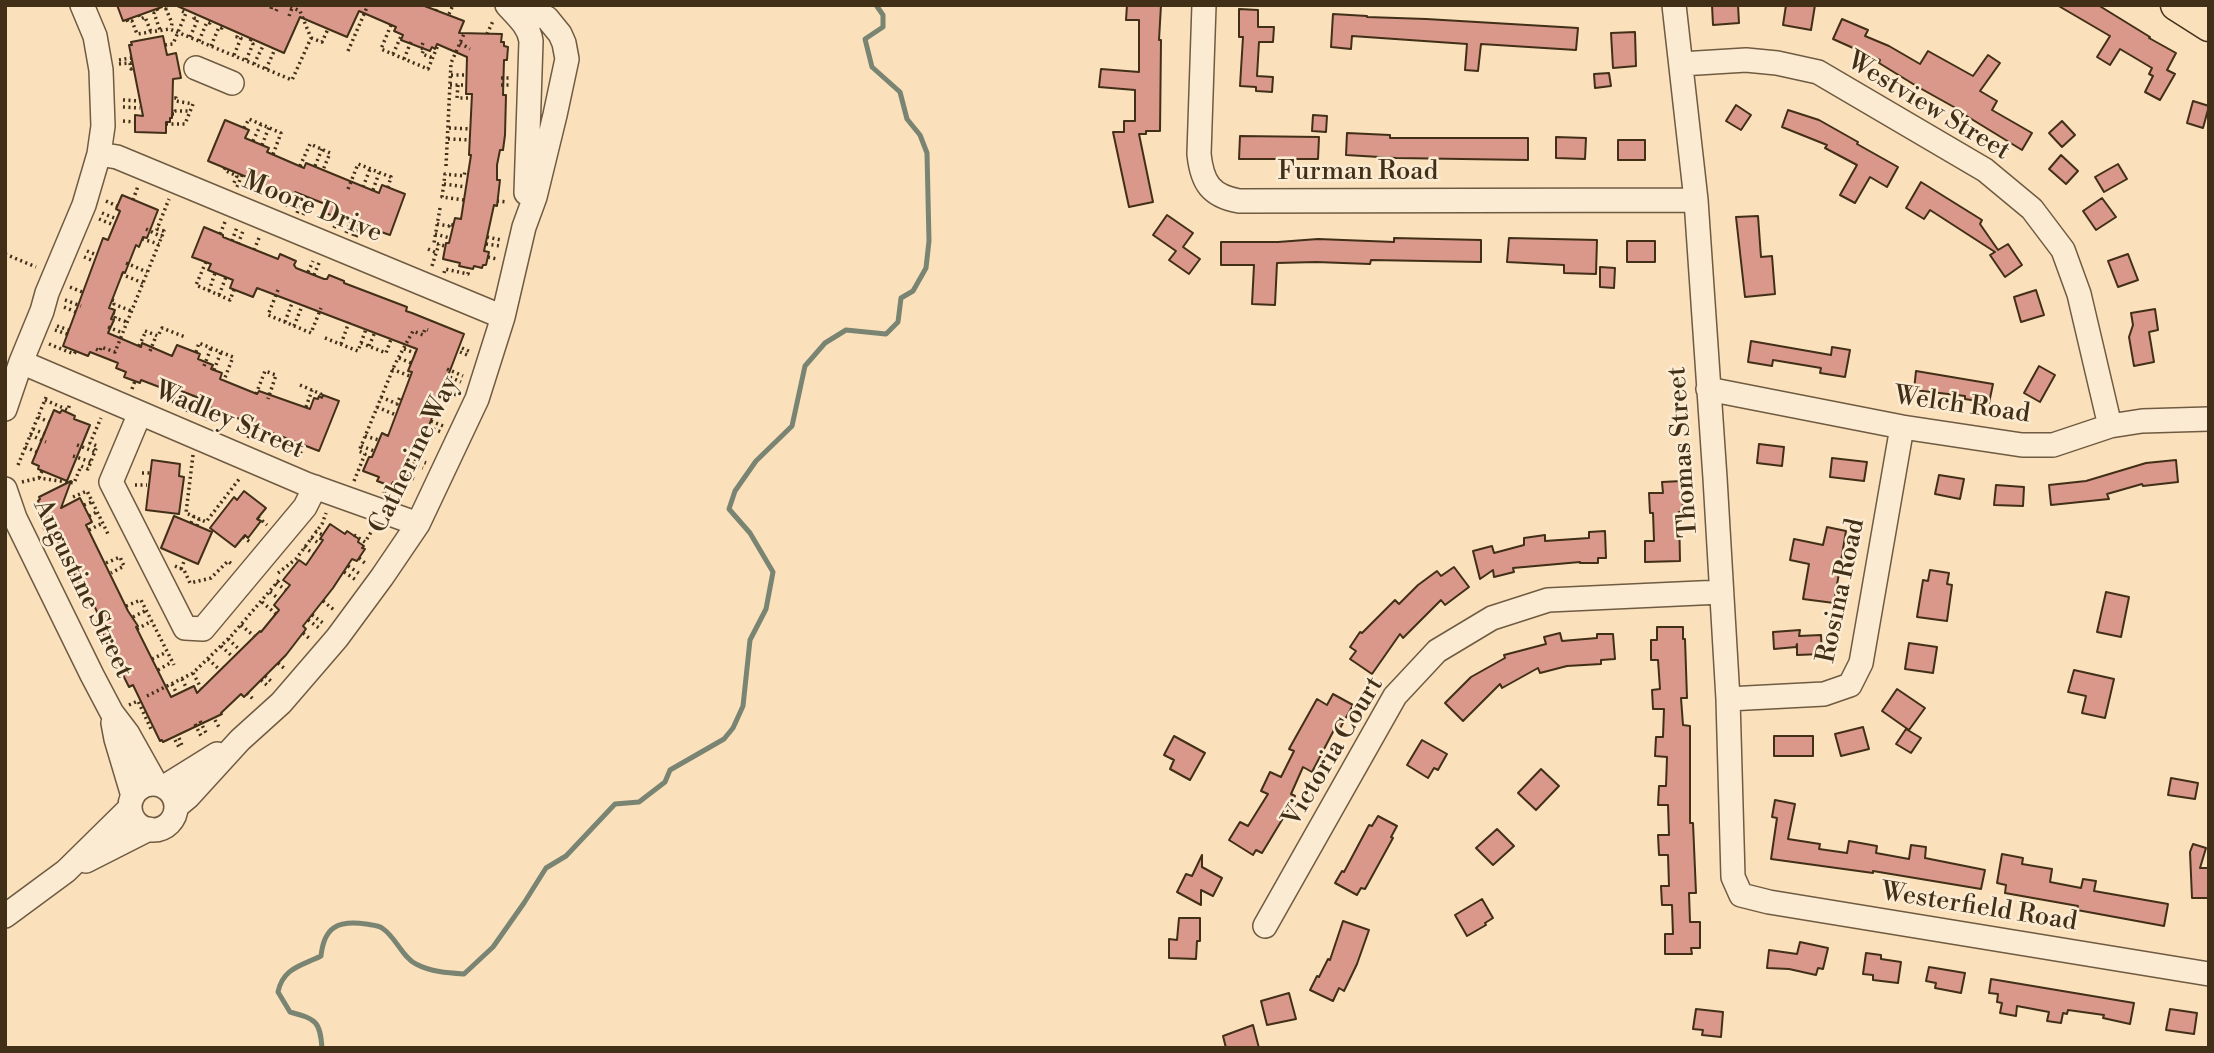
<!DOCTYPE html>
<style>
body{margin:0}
#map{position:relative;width:2214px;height:1053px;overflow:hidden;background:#fae0bb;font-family:"Libre Bodoni",serif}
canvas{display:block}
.frame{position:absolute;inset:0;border:7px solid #412f18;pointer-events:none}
</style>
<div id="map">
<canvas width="2214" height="1053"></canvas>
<div class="frame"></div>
</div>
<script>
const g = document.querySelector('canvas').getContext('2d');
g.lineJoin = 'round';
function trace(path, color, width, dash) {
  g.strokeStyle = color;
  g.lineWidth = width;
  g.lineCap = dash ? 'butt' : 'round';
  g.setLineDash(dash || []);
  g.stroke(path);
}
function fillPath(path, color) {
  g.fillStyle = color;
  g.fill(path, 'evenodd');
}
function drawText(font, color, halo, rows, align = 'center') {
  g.font = font + ' "Libre Bodoni",serif';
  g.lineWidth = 5;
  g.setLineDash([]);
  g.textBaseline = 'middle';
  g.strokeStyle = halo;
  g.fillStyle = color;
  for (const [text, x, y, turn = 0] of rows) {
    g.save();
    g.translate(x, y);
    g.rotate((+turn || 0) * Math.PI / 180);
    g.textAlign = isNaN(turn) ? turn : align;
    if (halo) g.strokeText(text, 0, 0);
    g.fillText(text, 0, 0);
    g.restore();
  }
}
const stream = new Path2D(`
 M322,1048C320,1021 316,1019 290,1012L278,992C283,968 301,966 321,956C324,927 338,920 366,924C371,925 378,925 382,928C396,937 402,957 416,964C431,972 448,973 464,974L493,947L524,903L546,868L566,856L615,804L639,802L665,782L670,770L724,739L733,728L743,706L750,640L766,609L773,572L750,533L729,509L735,491L756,461L792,426L805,366L825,343L846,330L886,334L898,322L901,298L913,291L926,268L929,241L927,153L920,135L907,119L900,92L872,67L865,39L883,27V15L876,5`);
const building = new Path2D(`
 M117,5H162V7L123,21Z
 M175,5H422L464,21L459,33L502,34L501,42H504V46L508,47L507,60H504L503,95H506L505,135L503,150H500L497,165V180H500L497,206L494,205L484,251L489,252L486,265H483L482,268L474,266L473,269L459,266L460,263L443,259L446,243H449L455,218L461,219L471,155H469L472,94H466L467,57L437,44L435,49L432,47L430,51L401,40L403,35L394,31L396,27L359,11L347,37L300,17L284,53Z
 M1127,5H1161L1159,40H1161L1160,131H1146V134H1139L1153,202L1129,207L1113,132H1124V121H1135V90L1099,87L1101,69L1139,72V20H1126Z
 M1712,5H1738L1739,23L1713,25Z
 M1786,5H1815L1811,30L1783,25Z
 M2057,5H2098L2150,37L2149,38L2176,53L2167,70L2175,74L2160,100L2145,92L2153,76L2149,74L2152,68L2120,49L2110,65L2097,57L2110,36Z
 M1239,9L1258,10V27H1274L1273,42H1259L1257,76L1273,77L1272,92L1256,91V87L1240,86L1243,37H1239Z
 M1333,14L1367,16V17L1426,19L1578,28L1576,50L1481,44L1478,71L1465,70L1467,44L1352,36L1351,49L1331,47Z
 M1842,19L1868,30L1865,36L1889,46L1920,64L1928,51L1973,76L1988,55L2000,63L1980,91L1997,101L1992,110L2032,133L2022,150L1960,112L1961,111L1918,87L1879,63L1880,60L1833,39Z
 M1635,32L1636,66L1613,68L1611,33Z
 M163,36L167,55L176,53L181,78L173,79L172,118H170V122H166V133L135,132V115L143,116L129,45H132L131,42Z
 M1609,73L1611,86L1595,88L1594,74Z
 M2193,101L2209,106L2203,128L2187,123Z
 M1736,105L1751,115L1741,130L1726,121Z
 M1788,110L1819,120L1858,142L1857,144L1898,167L1887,187L1870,177L1855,203L1840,195L1857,165L1825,148L1827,145L1782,127Z
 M1313,115L1327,116L1326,132L1312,131Z
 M225,120L249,130L245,138L269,148L267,152L304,168L306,163L379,193L382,185L405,194L390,235L322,212L325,204L295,192L293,197L274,188L272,191L253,183L254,180L208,161Z
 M2062,121L2075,135L2062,147L2049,133Z
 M1347,133L1390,135V138H1528V160L1396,158L1346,155Z
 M1240,136L1319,137L1318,159H1239Z
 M1556,137L1586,138L1585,159L1556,158Z
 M1618,140H1645V160H1618Z
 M2061,155L2078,171L2066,184L2049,169Z
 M2118,164L2127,179L2104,192L2095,177Z
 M1921,182L1982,220L1980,224L1998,250L2008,244L2022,265L2005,277L1990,255L1995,252L1930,210L1924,219L1906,208Z
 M122,195L158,210L147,238L143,237L139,247L136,245L125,273L123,272L109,308L115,310L111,319L114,320L108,333L141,347L142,343L172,356L177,345L200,354L198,359L213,365L211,369L222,373L220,379L257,394L259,391L310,409L314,398L318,399L319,396L322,398L323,395L339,401L319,451L257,427L256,430L241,424L242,420L205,405L207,401L176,389L175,393L141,380L140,383L124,377L126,372L116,368L118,363L90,352L88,356L63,346L103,238L108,240L120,211L116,209Z
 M2102,198L2116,217L2096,230L2083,211Z
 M1167,215L1193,233L1183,247L1200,259L1189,274L1169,260L1176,251L1153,235Z
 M1758,216L1761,257L1772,256L1775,294L1745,297L1736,217Z
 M204,227L223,235V237L278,259L280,254L296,261L294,265L296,268L324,279H327L329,275L344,281V283L407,307L406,311L412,313L464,334L425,436L420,435L416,440L404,470L409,472L403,486L393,482L391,486L377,481L379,477L363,471L369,457H372L382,433L388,436L412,372L408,371L417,349L257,288L253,297L230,288L233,280L208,270L211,264L192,257Z
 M1394,238L1481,240V262L1371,260L1370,264L1316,262L1277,263L1275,305L1252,304L1254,265H1221V242H1278L1318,239L1394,242Z
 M1509,238L1597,240L1596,274L1564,273V265L1507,262Z
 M1627,241H1655V262H1627Z
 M2128,254L2138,280L2118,287L2108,261Z
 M1600,267L1615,268L1614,288L1600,287Z
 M2036,290L2044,315L2021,322L2014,297Z
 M2155,309L2158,330L2149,332L2154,362L2134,366L2129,337L2133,325L2131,313Z
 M1751,341L1831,355L1832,347L1850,350L1845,377L1820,373L1821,368L1773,360L1772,366L1748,362Z
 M2039,366L2055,375L2040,402L2024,393Z
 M1916,371L1993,384L1989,403L1965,399V396L1914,390Z
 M54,410L60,413L62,410L75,416L74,419L90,425L67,481L38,469L39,466L32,463Z
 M1759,444L1784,447L1782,466L1757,463Z
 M1832,458L1867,462L1864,481L1830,477Z
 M152,460L180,464L179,476L184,477L179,514L146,510Z
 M2176,460L2178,482L2143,486L2142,484L2107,494L2109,499L2051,505L2049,485L2086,481L2146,463Z
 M1939,475L1964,479L1960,499L1935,494Z
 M71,481L61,508L80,498L92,522L86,525L128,611L138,626L136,627L171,697L194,686L197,693L260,631L261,632L279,610L274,605L290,585L283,580L299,560L306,565L323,540L320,539L330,524L345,534L347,531L359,539L358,542L364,546L362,548L365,549L357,561L352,559L333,588L303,626L306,629L286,655L244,697L241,694L221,713L222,714L163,742L162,740L160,741L133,685L129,687L122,673L126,671L112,643L108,645L97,622L101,620L88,593L84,595L38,501L40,499L39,497Z
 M1682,481L1683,511L1679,512L1680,561L1645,562V541H1654L1653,513H1650L1649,493H1663L1662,482Z
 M1996,485L2024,487L2023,506L1994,505Z
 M244,491L266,508L257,519L261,521L248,538L245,535L235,547L210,528L234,497L237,500Z
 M174,516L212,532L198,564L161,548Z
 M1827,527L1846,531L1834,603L1803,599L1809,564L1790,560L1794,539L1823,545Z
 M1605,531L1606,558H1598V563H1580V562L1513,568L1514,572L1494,577L1493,570L1480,579L1473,551L1492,546L1494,553L1524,545V538L1545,535V541L1589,538V532Z
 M1454,567L1469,587L1445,605L1441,600L1403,638L1400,634L1372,674L1350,659L1356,651L1350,647L1360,632L1362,633L1395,600L1399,604L1418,585L1437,571L1441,576Z
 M1930,570L1949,573L1947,584L1952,585L1947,621L1917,617L1923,580L1928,581Z
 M2106,592L2129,597L2121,637L2097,632Z
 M1657,627H1683V639H1685L1687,698H1681L1683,725L1690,726V823H1693L1696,893H1689L1690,922H1700V948H1691L1692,954H1665V934H1673L1672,905H1662L1661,886H1669L1668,855H1659L1658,835H1669L1668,805H1658L1659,786H1666L1667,757L1655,756L1656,737H1663L1664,709H1653L1652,690L1660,689L1658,660H1651V640H1657Z
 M1800,630L1799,636L1821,635L1822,654L1797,655V644L1796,647L1774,649L1773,632Z
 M1560,633L1562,641L1597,638V634H1613L1615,659L1601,660V664L1567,666L1540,673L1538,668L1502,688L1500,684L1463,721L1445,703L1471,677L1505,658L1504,655L1546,644L1544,637Z
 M1909,643L1937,647L1933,673L1905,669Z
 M2074,670L2114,679L2105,718L2082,713L2086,696L2068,692Z
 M1897,689L1925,708L1909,730L1882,711Z
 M1333,694L1353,705L1339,730L1335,728L1312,772L1303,767L1291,794L1295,796L1288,810L1262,853L1256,850L1253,855L1229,840L1240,822L1248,826L1268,794L1261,791L1270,772L1281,777L1294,751L1289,749L1317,699L1327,705Z
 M1863,727L1869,749L1841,756L1835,734Z
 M1906,729L1921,738L1911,753L1896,744Z
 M1174,736L1205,753L1190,780L1170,769L1174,760L1164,755Z
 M1774,736H1813V756H1774Z
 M1422,740L1447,754L1438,770L1434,768L1428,778L1407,765Z
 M1541,769L1559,786L1536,810L1518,793Z
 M2171,778L2198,783L2195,799L2168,795Z
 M1775,800L1795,804L1788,839L1820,844L1819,849L1847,853L1849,841L1877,846L1876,853L1909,859L1911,845L1926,847L1925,858L1985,870L1981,889L1873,871V873L1771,859L1777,818L1772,817Z
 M1378,816L1397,826L1391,837L1393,838L1382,858L1365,889L1361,888L1357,895L1335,883L1342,871L1344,872L1369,825L1372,826Z
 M1497,829L1514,846L1493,865L1476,848Z
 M2193,844L2206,848L2200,868H2209V898H2192L2190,852Z
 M2002,854L2023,858L2022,864L2052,869L2050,882L2081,888L2083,879L2096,881L2094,891L2168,904L2164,926L2077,910L2078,906L2005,893L2006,885L1997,883Z
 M1202,855V867L1222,878L1213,896L1201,890V905L1177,892L1186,874L1192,876Z
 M1482,899L1493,918L1485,923L1486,925L1467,936L1455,915Z
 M1179,918H1200V941H1197L1196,959L1169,958V939L1177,940Z
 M1343,921L1369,930L1357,964L1344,991L1339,988L1333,1001L1310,990L1317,976L1319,977L1328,959L1330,960Z
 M1800,942L1828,948L1823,969L1818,968L1816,975L1789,969L1767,968L1769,950L1797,954Z
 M1866,953L1881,955V959L1901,962L1898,983L1873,980V975L1863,974Z
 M1929,967L1965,973L1961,993L1935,988L1936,983L1926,981Z
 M1991,979L2134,1003L2130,1024L2103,1018L2104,1015L2068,1010L2067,1014L2063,1013L2061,1023L2047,1021L2049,1012L2017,1006L2016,1016L2000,1013L2002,1003L1997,1002L1998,994L1989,993Z
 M1289,993L1296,1019L1267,1025L1261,1001Z
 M1696,1009L1723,1012L1721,1037L1702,1035L1703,1030L1693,1029Z
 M2170,1009L2197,1013L2194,1034L2166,1030Z
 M1253,1025L1259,1048H1226L1223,1036Z`);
const path = new Path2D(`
 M168,5L169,8L166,9L172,23L171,29
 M424,6L425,5
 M157,9L158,11L154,13L160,30
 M271,9L272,5
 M276,11L279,5
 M436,11L438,5
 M449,14L453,5
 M139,15L141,19L145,17L151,32
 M289,16L292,8
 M127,20L128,22L132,21L137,34L170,29L292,80L311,38L300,11L287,5
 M391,25L381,49L428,69L438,45
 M487,34L493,21
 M190,37L198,19L194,18L196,14
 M311,38L322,42L328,29
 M199,41L207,22L210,23L211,21
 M423,43L421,48L424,49L422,54L433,58
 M460,43L470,49
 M165,45L173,44L186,13L182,11L183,9
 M211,46L219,27L222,28L223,26
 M348,51L368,5
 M393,54L402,34
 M234,55L241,38L237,37L238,34
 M404,59L412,39
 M119,60L131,58
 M246,60L253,44L250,42L251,39
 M119,64L130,63L131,69L133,68
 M254,64L264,44
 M266,69L275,49
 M451,75H466
 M501,78H511
 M450,85H466
 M458,85L457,98H472
 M501,85H511
 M123,100L140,101
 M123,107L140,108
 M172,114H175V111H190
 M123,121L135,122
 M166,124H185L193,104L176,101V98H173
 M244,128L249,119L281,133L272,157
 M449,128L471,129
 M448,139L470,140
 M253,141L261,124
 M262,145L269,127
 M300,166L310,144L330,153L323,170
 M315,166L322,149
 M446,166L451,63L464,34
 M225,168L224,170L237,176L233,185
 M444,184L466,187
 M237,187L242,175
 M363,187L370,169
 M243,189L247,178
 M348,189L358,164L391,177L388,187
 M373,190L379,173
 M255,194L259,185
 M133,200L138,186
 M464,200L442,197L445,174L464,176L465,172H468
 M106,201L117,206
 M497,201L507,202
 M285,206L290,195
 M440,208L434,243L445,246
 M102,213L117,219
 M297,213L304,195
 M303,215L310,198
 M99,219L114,225
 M437,224L449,226V224L453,225
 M334,228L338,218
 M146,229L162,237
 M346,233L351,221
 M220,234L225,222
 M435,234L450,238
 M353,236L357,223
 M356,237L360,227L373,232V229
 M487,237L501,240
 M142,239L159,244
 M232,241L237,227
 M238,244L243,231
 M486,244L500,246
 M428,249L437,253
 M254,250L259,238
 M87,251L97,255
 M5,254L36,267
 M84,257L94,261
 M488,257L497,259
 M206,262L196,285L230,300L234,290
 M126,263L147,272
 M432,266L439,244
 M308,272L313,261
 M444,273L445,269L468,274L469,268
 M121,274L143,283
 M314,275L319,263
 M70,287L82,292
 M278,290L268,315L311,333L321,308
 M209,291L215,273
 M219,295L226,277
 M65,300L81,306
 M112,300L115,301L114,304L131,311
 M64,307L78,313
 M113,313L116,314L115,318L127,322
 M285,322L292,303
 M57,326L69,330
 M294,326L302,306
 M108,327L123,333
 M55,330L67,334
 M145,331L158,336L162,328L185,337
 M325,338L358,351L361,343L386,353L391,339
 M361,343L366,329
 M49,344L74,354L76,351
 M341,344L349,322
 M139,346L146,331
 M369,346L375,332
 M462,348L471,352
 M96,349L100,351L101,347L115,352L164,231L157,229L169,199
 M404,349L415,353
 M150,351L156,336
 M196,352L199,343L233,357L224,380
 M460,352L470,356
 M399,358L411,363
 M204,366L211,348
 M392,369L412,377
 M447,369L463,376
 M214,370L221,352
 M445,375L461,382
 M300,385L321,394L320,397
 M178,386L172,401L184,406L183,410
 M132,389L135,381
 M444,390L456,395
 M256,394L265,371L276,375L268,399
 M381,397L397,404L400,397L403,398
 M45,400L68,410L70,403
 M306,407L312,390
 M377,407L396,415
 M187,412L194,396
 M193,415L200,398
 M38,417L49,422
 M205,420L210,407
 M431,421L443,426
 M428,427L441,432
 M33,429L48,435
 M30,435L46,442
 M243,435L246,426
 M365,436L379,440
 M248,438L252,429
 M77,445L95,452
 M361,446L374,451
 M25,447L37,452
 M287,454L293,440
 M193,455L186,513L206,522L240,478
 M73,456L91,462
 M409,457L426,463
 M298,458L304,445
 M407,462L423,468
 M18,465L47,395
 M142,473H151
 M407,476L417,480
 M39,478L42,471
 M354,481L365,454L359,451L395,364L413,331L423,335L425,329L428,330
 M22,482L39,478L74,483L81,466L88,469L97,446L90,443L101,418
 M135,485H147
 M384,493L387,485
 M73,497L87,491L108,534
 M84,505L92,502
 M89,516L97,512
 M258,517L267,525
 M191,523L194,516
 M197,526L199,519
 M43,529L54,524
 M89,530L103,523
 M315,531L323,535
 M46,535L57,529
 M354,535L365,542L373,529
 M243,537L250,542
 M311,538L320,544
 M304,547L314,554
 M359,558L367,565
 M106,563L120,557L124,566L111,573
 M175,566L184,570L190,583L211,578L228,561L233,565
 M348,566L360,574
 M181,569L185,559
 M344,572L356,580
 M278,573L296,559L322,524L326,513
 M276,583L286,590
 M270,592L279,599
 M323,601L334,610
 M262,602L276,614
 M126,606L141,600L174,665
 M312,615L323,623
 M133,617L147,610
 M308,620L319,628
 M241,625L254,636
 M137,629L152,621
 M303,633L310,639
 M228,639L240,650
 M221,646L233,657
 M152,659L167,652
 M208,659L220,670
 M278,663L285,669
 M158,670L172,662
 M193,673L201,688
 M265,676L272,682
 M182,679L187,689
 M261,680L268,686
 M172,684L177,694
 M247,693L254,700
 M147,696L193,673L232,635L280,579
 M129,705L138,701L151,729L153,728
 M215,720L220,729
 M200,721L207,735
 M195,724L202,738
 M179,738L183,748
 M175,740L180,749`);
const minor = new Path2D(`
 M507,5C517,16 529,26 531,41L526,193
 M1204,5L1199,154C1202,183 1211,196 1239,201L1696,200
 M1674,5L1696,200L1715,478L1728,699L1733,877L1741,895L1769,902L2209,974
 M1681,64L1746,60L1777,63L1818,72L1985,170L2032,209L2063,250L2079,294L2110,426
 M196,68L232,83
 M99,154L117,157L503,317
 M21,362L306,484L418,524
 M1708,389L1902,427L2022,445H2053L2110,426L2142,421L2209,419
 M5,409L21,362L42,311L47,293L84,205L99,154L103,126L101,70L95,36L82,5
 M140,413L111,482L185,628L203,629L305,507L315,487
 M5,489L15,518L92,675L112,713L128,734L156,784
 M1728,699L1824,694L1850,685L1861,663L1902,427
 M113,723L116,739L133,796
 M130 807a23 23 0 1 1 46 0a23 23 0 1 1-46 0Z
 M164,787L217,754
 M176,807L188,797L240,740L281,703L337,638L382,577L418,524L477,399L503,317L524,227L535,197L555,115L567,59L564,43L560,34L547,18L509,5
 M86,861L149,829
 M5,916L66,871L130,808
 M1265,926L1395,696L1437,651L1492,618L1548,600L1721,592`);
const major = new Path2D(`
 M2176,5L2209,26`);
const streetNames = [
 ["Westview Street",1928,107,31],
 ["Furman Road",1358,173],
 ["Moore Drive",312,208,22],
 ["Welch Road",1962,406,8],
 ["Wadley Street",229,421,23],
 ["Thomas Street",1684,452,-94],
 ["Catherine Way",415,455,-64],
 ["Augustine Street",82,589,64],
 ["Rosina Road",1842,591,-78],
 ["Victoria Court",1334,752,-59],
 ["Westerfield Road",1979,908,9]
];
trace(stream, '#798472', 5);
fillPath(building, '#d99889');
trace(building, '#412f18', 2);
trace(minor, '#6f5b41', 26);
trace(major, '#412f18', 33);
trace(path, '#412f18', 3.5, [2, 3.5]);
trace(minor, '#fcebd3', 23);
trace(major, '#fae0bb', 30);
drawText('26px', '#412f18', '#fcebd3', streetNames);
</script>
